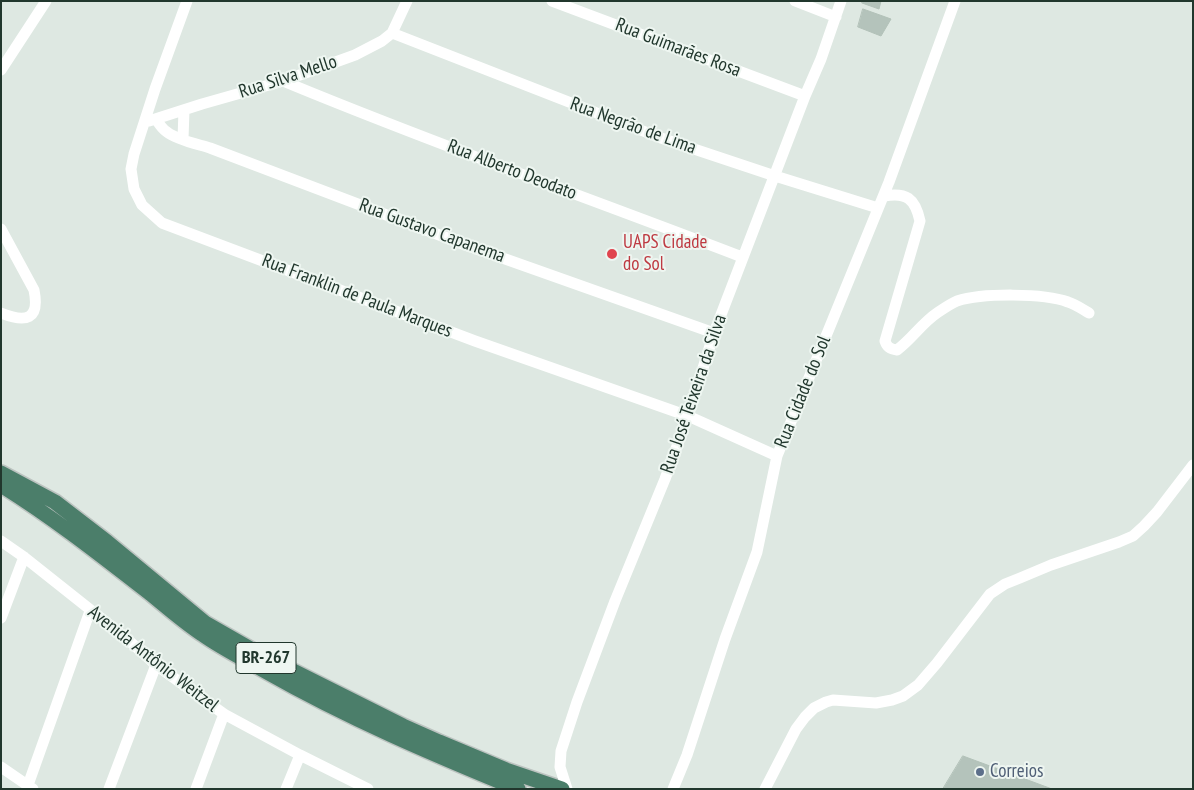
<!DOCTYPE html>
<meta charset="utf-8">
<style>
body{margin:0}
#map{position:relative;width:1194px;height:790px;overflow:hidden;background:#dee8e2;font-family:"PT Sans Narrow",sans-serif}
canvas{display:block}
.frame{position:absolute;inset:0;border:2px solid #21372d;pointer-events:none}
</style>
<div id="map">
<canvas width="1194" height="790"></canvas>
<div class="frame"></div>
</div>
<script>
const g = document.querySelector('canvas').getContext('2d');
g.lineJoin = 'round';
function fillPath(path, color) {
  g.fillStyle = color;
  g.fill(path, 'evenodd');
}
function trace(path, color, width, dash) {
  g.strokeStyle = color;
  g.lineWidth = width;
  g.lineCap = dash ? 'butt' : 'round';
  g.setLineDash(dash || []);
  g.stroke(path);
}
function drawText(font, color, halo, rows, align = 'center') {
  g.font = font + ' "PT Sans Narrow",sans-serif';
  g.lineWidth = 4;
  g.setLineDash([]);
  g.textBaseline = 'middle';
  g.strokeStyle = halo;
  g.fillStyle = color;
  for (const [text, x, y, turn = 0] of rows) {
    g.save();
    g.translate(x, y);
    g.rotate((+turn || 0) * Math.PI / 180);
    g.textAlign = isNaN(turn) ? turn : align;
    if (halo) g.strokeText(text, 0, 0);
    g.fillText(text, 0, 0);
    g.restore();
  }
}
const building = new Path2D(`
 M863,1H881L879,9L862,3Z
 M863,9L891,19L881,36L858,27Z
 M963,756L1052,789H943Z`);
const minor = new Path2D(`
 M187,1L155,89L134,154L131,169L134,189L142,205L162,223L475,341L688,416L777,456
 M552,1L805,96
 M795,1L836,17
 M392,33L661,138L775,176L878,208
 M1,70L46,1
 M283,81C434,144 589,198 742,257
 M156,119C159,124 162,129 167,132C177,140 197,144 210,148L463,244L714,333
 M149,121L202,104L283,81L355,55L382,41L392,33L407,1
 M183,139L184,110
 M884,196C906,192 915,198 920,221L885,341C887,347 890,349 897,350C912,339 922,323 937,313C943,309 950,304 957,301C982,293 1044,293 1068,302C1075,304 1082,309 1089,313
 M1,229L34,290C40,320 26,323 1,313
 M1,541L24,557L126,638L156,665L224,714L300,755L368,789
 M1,618L24,557
 M1,767L33,789
 M28,785L90,611
 M109,789L156,665
 M196,789L224,714
 M286,789L300,755
 M567,789L560,767L561,751L577,702L615,601L665,479L688,416L714,333L805,96L821,59L841,1
 M673,789L687,755L725,639L757,552L777,456L889,182L955,1
 M765,789L796,729L805,717L814,708L826,702L833,700L876,703L892,700L903,696L918,685L937,663L990,594L1005,584L1020,578L1051,565L1119,542L1133,536L1144,526L1157,512L1193,465`);
const trunk = new Path2D(`
 M1,473L55,502L107,542L205,623L261,655L403,726L439,742L506,770L562,789
 M1,485C54,518 102,556 151,594C168,608 184,622 202,634C223,649 246,660 267,672C348,718 433,754 518,789`);
const markers = [
 [612,254,6,"#e0444e"],
 [980,772,5,"#5c6f8a"]
];
const shields = [
 [266,658,60]
];
const shieldNames = [
 ["BR-267",266,658]
];
const streetNames = [
 ["Rua Guimarães Rosa",678,48,21],
 ["Rua Silva Mello",288,77,-18],
 ["Rua Negrão de Lima",633,126,20],
 ["Rua Alberto Deodato",512,170,21],
 ["Rua Gustavo Capanema",432,231,20],
 ["Rua Franklin de Paula Marques",357,296,21],
 ["Rua Cidade do Sol",803,392,-68],
 ["Rua José Teixeira da Silva",694,394,-71],
 ["Avenida Antônio Weitzel",153,659,38]
];
const healthNames = [
 ["UAPS Cidade",623,243],
 ["do Sol",623,265]
];
const serviceNames = [
 ["Correios",990,772]
];
fillPath(building, '#b4c3bb');
trace(building, '#b2c1b8', 1);
trace(trunk, '#bcc3c0', 18);
trace(minor, '#fff', 11);
trace(trunk, '#4b7e6a', 15);
for (const [x, y, r, color] of markers) {
  const dot = new Path2D();
  dot.arc(x, y, r, 0, 2 * Math.PI);
  g.fillStyle = color;
  g.fill(dot);
  trace(dot, '#eef6f1', 2);
}
for (const [x, y, w] of shields) {
  const box = new Path2D();
  box.roundRect(x - w / 2, y - 15.5, w, 31, 4);
  g.fillStyle = '#eef6f1';
  g.fill(box);
  trace(box, '#21372d', 1);
}
drawText('bold 18px', '#21372d', null, shieldNames);
drawText('19px', '#21372d', '#eef6f1', streetNames);
drawText('19px', '#be3a42', '#eef6f1', healthNames, 'left');
drawText('19px', '#4e5e75', '#eef6f1', serviceNames, 'left');
</script>
